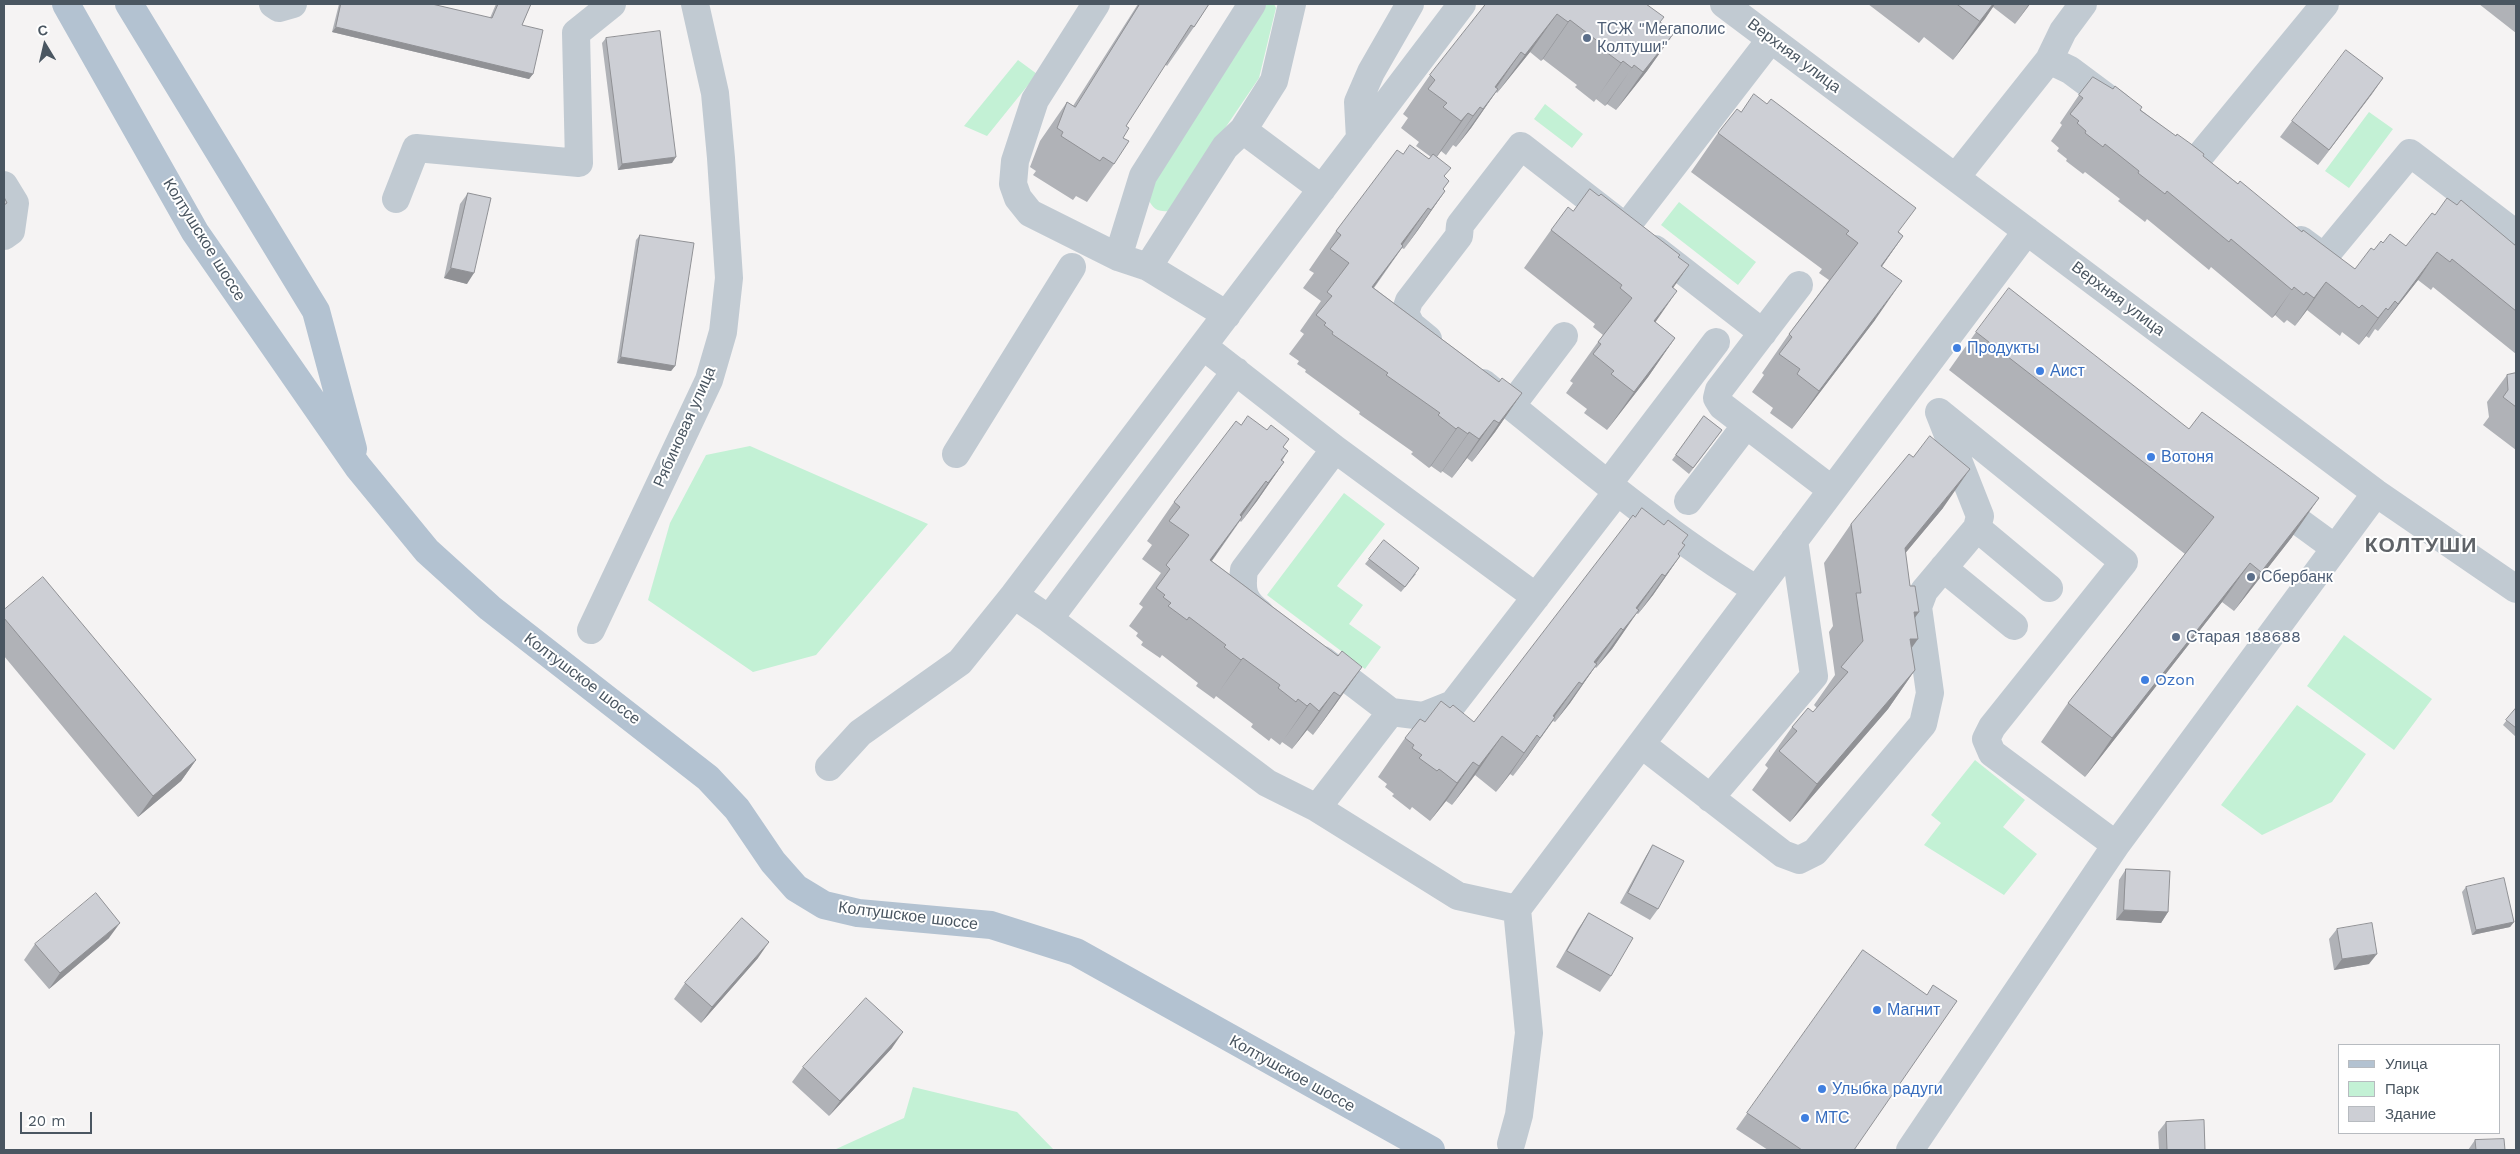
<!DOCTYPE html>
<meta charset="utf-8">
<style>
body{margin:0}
#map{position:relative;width:2520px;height:1154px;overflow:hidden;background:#f5f3f3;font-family:"Work Sans",sans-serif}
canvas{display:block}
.frame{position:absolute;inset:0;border:5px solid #4a5661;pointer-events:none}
.legend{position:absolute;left:2338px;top:1044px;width:162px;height:90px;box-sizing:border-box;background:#fff;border:1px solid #b7bbc0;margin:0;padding:6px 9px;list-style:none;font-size:15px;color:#4a5661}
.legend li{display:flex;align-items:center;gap:10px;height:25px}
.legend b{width:25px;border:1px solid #b7bbc0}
.north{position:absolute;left:20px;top:20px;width:50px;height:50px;-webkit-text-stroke:4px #fff;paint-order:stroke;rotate:351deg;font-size:14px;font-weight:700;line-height:20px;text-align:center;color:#4a5661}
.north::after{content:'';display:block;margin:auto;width:18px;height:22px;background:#4a5661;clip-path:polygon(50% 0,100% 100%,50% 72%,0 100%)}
.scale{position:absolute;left:20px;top:1112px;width:72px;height:22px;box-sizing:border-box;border:2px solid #4a5661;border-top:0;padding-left:6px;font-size:15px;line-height:18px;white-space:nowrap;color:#4a5661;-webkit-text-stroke:4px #fff;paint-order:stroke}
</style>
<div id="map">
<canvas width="2520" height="1154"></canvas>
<div class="frame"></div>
<ul class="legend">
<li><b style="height:6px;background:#b3c2d1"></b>Улица</li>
<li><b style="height:14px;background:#c3f1d5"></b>Парк</li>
<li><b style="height:14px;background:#cdcfd5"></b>Здание</li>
</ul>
<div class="north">С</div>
<div class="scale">20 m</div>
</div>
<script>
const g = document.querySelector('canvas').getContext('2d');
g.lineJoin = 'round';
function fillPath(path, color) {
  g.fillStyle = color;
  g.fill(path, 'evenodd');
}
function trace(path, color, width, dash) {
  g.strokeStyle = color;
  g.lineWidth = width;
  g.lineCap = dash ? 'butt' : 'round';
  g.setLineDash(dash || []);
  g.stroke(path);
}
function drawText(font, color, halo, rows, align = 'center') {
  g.font = font + ' "Work Sans",sans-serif';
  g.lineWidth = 4;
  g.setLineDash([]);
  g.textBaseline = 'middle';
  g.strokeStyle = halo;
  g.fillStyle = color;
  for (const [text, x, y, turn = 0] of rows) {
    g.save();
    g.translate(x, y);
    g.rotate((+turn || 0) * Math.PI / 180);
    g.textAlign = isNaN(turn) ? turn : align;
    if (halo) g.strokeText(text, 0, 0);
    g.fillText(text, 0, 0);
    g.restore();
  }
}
const green = new Path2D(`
 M1266,4H1274L1276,8L1259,78L1169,211C1158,212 1153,209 1148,199L1154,180Z
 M1018,60L1037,74L987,136L964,126Z
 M1545,104L1583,134L1572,148L1534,119Z
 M2369,112L2393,129L2349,188L2325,171Z
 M1679,202L1756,262L1738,285L1661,225Z
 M750,446L928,524L816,655L753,672L648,600L670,523L706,455Z
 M1344,493L1385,524L1337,586L1363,605L1349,624L1381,647L1365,669L1267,595Z
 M2344,635L2432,699L2394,750L2307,686Z
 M2297,705L2366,754L2332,802L2262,835L2221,805Z
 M1975,760L2025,800L2003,827L2037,854L2004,895L1924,845L1941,823L1931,815Z
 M913,1087L1017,1112L1054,1150H834L904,1118Z`);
const minor = new Path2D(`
 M273,4L279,8L293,4
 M1096,4L1035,100L1015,161L1013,184L1018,198L1030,213L1118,257L1148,267L1227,315
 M1724,4L2376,493L2516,589
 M2049,60L2063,31L2083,4
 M1243,130L1322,189
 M1360,139L1358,102L1371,72L1410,4
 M2195,162L2325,4
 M1956,177L2049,60L2070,70L2117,105
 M4,185L15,203L11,231L4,236
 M396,199L416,148L579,163L576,33L612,4
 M1626,227L1771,39
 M2301,240L2324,257L2410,153L2516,234
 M1655,249L1763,333
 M1118,257L1143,176L1252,4
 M1148,267L1225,147L1243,130L1274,81L1292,4
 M1799,285L1719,390L1717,398L1722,406L1832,490
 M1428,339L1411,325L1405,313L1409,301L1459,236L1460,225L1521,146L1615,219
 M1203,346L1335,449L1536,597
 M1483,383C1572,455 1659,530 1757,590
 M1511,406L1564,336
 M1940,413L2124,562L1992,727L1986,739L1992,753L2116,845
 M956,454L1072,267
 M1608,484L1716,342
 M1688,501L1746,425
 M2272,502L2335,548
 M1977,528L2049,588
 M1943,568L2014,626
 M1014,595L1049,619L1267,783L1317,808L1458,896L1517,909
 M1260,613C1243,600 1241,591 1244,570L1335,449
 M1049,619L1236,371
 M591,630L709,380L723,332L729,278L721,158L715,93L695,4
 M1323,660L1391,712L1423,716L1453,704L1617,492
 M1641,744L1783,854L1799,860L1815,852L1923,724L1930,693L1918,607L1924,591L1977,528L1980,516L1939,412
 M829,767L860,733L960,662L1014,595L1462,4
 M1710,798L1814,676L1794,540
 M1317,808L1391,712
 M1511,1144L1519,1115L1529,1033L1517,909L2027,231
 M1910,1150L2116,845L2376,493`);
const major = new Path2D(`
 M66,4L195,232L358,467L427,551L490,608L708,778L737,809L773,862L796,888L824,905L858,913L991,925L1076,952L1431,1150
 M129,4L316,311L353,449`);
const wall = new Path2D(`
 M339,4H432L490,18L496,4H531L522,25L533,74L529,79L332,32Z
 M1138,4H1209L1194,27L1167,66L1165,64L1126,126L1123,138L1114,164L1087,202L1076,196L1073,200L1033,175L1036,171L1030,167L1040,141L1067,102L1073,106Z
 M1486,4L1660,22L1674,33L1647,71L1616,110L1607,104L1605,106L1596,99L1594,102L1575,87L1577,85L1543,59L1541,61L1530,52L1497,93L1496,92L1471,128L1456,147L1453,145L1446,155L1441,151L1437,157L1444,177L1449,181L1443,189L1445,191L1418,230L1404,249L1402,248L1374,288L1499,382L1522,393L1495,432L1472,462L1467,458L1452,478L1442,471L1441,473L1431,466L1429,468L1411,454L1413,452L1359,414L1360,412L1305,372L1306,370L1297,364L1299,361L1289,354L1304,334L1300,331L1321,301L1303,288L1314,273L1309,270L1336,231L1403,154L1429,159L1431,157L1416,146L1419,142L1401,128L1408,118L1403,114L1430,75Z
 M1868,4H2030L2015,24L1993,7L1953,60L1924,37L1919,43Z
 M2479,4H2516V33Z
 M606,38L672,163L618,170L602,43Z
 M2383,78L2318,165L2280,137L2292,121Z
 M2079,95L2141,110L2302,232L2355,269L2374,250L2383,243L2406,246L2435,215L2457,205L2516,246V354L2433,287L2431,290L2418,280L2378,331L2375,329L2369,338L2366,336L2359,345L2342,332L2340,336L2307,310L2295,326L2287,320L2284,323L2275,315L2272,318L2211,267L2209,270L2147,219L2145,222L2118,201L2120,199L2085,172L2083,174L2066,161L2067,159L2057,151L2059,148L2051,141L2062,125L2060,123Z
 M1718,133L1899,232L1903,236L1882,266L1875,320L1792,429L1770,413L1773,408L1752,392L1764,375L1762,373L1789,334L1829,280L1819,273L1822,269L1691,172Z
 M468,193L467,284L444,278L460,204Z
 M1573,211L1678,257L1673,288L1655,322L1675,338L1648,377L1607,430L1584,413L1587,409L1566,393L1573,383L1570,381L1603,335L1593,327L1595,324L1524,268L1551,230Z
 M640,235L675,366L671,371L617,363L636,240Z
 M1976,332L2292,537L2234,611L2222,602L2085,777L2041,742L2068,703L2185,554L1949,370Z
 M2516,373V450L2483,425L2489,417L2487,402L2507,375Z
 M1704,416L1722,430L1689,474L1672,460Z
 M1267,430L1289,439L1283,447L1288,451L1282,461L1284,462L1257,501L1241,522L1240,521L1212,561L1338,656L1362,667L1335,705L1313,735L1307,730L1292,749L1282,742L1280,745L1271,738L1269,741L1251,727L1253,724L1216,696L1214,699L1196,686L1198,683L1162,655L1160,658L1141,645L1143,642L1136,636L1138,633L1129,626L1143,607L1139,604L1161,573L1142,559L1152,545L1147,541L1174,502Z
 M1943,508L1905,553L1915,617L1911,648L1915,670L1888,709L1790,822L1752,790L1768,768L1765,765L1792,727L1813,712L1817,708L1814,705L1835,675L1829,632L1833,626L1824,563L1851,524Z
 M1682,543L1685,545L1678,555L1680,556L1653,595L1638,614L1636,613L1612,649L1596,668L1595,667L1570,703L1555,722L1553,721L1528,756L1513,776L1510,774L1496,792L1475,775L1452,805L1446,801L1430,821L1412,807L1410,810L1392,796L1394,794L1385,787L1387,784L1378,777L1405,738L1425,722L1450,708L1474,722Z
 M1369,559L1416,574L1401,592L1365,564Z
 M4,610L196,760L181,781L138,817L4,656Z
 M2516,708V737L2503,725Z
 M1653,845L1658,909L1650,920L1620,903L1646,856Z
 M2126,869L2168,912L2161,923L2116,920L2119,880Z
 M2466,887L2514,922L2510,927L2472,935L2462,892Z
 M1589,913L1611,976L1600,992L1556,967L1578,929Z
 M2337,929L2369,964L2334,970L2329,939Z
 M109,938L49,989L24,960L35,944Z
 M1863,950L1854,1150H1768L1736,1129Z
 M758,958L701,1023L674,999L685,983Z
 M892,1048L829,1116L792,1082L803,1067Z
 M2166,1122L2205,1150H2159L2158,1132Z
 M2475,1140L2505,1150H2468Z`);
const shadedWall = new Path2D(`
 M1993,4H1995L1985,19L1953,60L1980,21Z
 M2029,4H2030L2015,24Z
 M1557,14L1530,52L1497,93L1525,55Z
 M1570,20L1543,59L1541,61L1568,22Z
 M336,27L533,74L529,79L332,32Z
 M1674,33L1647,71L1616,110L1643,72Z
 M1521,52L1494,91L1495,87Z
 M1623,61L1596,99L1594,102L1621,63Z
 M1634,65L1607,104L1605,106L1632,68Z
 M2383,78L2372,94L2318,165L2329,150Z
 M1498,89L1471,128L1456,147L1483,109Z
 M1480,107L1453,145L1446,155L1473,116Z
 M1468,113L1441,151L1434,160L1461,121Z
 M676,157L672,163L618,170L622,164Z
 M1445,191L1418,230L1404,249L1431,210Z
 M1428,208L1401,247V244Z
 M1903,236L1876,275L1881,266Z
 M1403,246L1376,284L1345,325L1372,287Z
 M2437,252L2418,280L2378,331L2398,304Z
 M1689,265L1662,304L1672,287Z
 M451,268L474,273L467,284L444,278Z
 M1902,281L1875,320L1792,429L1819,391Z
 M2326,282L2307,310L2295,326L2314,298Z
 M2294,287L2275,315L2272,318L2292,290Z
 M1677,291L1650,330L1654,321Z
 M2386,308L2366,336L2359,345L2378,318Z
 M1675,338L1648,377L1607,430L1634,392Z
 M621,357L675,366L671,371L617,363Z
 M1522,393L1495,432L1472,462L1499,423Z
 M1494,420L1467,458L1452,478L1479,439Z
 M1458,427L1431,466L1429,468L1456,429Z
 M1469,432L1442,471L1441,473L1468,434Z
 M1284,462L1257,501L1241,522L1268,483Z
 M1970,469L1943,508L1878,586L1905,548Z
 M1266,481L1239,520L1240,515Z
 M2319,498L2292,537L2234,611L2261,572Z
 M1242,517L1215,556L1183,599L1210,560Z
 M1680,556L1653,595L1638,614L1665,576Z
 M2250,563L2222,602L2085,777L2112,738Z
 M1662,574L1635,612L1636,608Z
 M1639,610L1612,649L1596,668L1623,630Z
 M1914,612H1919L1892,650Z
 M1621,628L1594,666V662Z
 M1910,639H1918L1891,677Z
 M1243,658L1216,696L1214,699L1241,660Z
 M1597,664L1570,703L1555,722L1582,684Z
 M1362,667L1335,705L1313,735L1340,696Z
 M1915,670L1888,709L1790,822L1817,784Z
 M1579,682L1552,720L1553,716Z
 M1334,692L1307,730L1292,749L1319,711Z
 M1310,703L1282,742L1280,745L1307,706Z
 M1555,717L1528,756L1513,776L1540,738Z
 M1537,735L1510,774L1496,792L1524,753Z
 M1502,736L1475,775L1452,805L1479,766Z
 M196,760L181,781L138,817L153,796Z
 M1473,762L1446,801L1430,821L1457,783Z
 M2124,910L2168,912L2161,923L2116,920Z
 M2514,922L2510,927L2472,935L2476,930Z
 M120,923L109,938L49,989L60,973Z
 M769,942L758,958L701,1023L712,1007Z
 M2377,954L2369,964L2334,970L2342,959Z
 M903,1032L892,1048L829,1116L840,1101Z`);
const building = new Path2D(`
 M341,4H432L492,18L498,4H531L522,25L543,30L533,74L336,27Z
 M1140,4H1209L1194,27L1191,25L1126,126L1129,128L1123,138L1129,141L1114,164L1103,157L1100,161L1061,136L1063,132L1057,128L1067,102L1075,107Z
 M1486,4H1646L1664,17L1660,22L1674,33L1643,72L1634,65L1632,68L1623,61L1621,63L1602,49L1604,46L1570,20L1568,22L1557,14L1525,55L1521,52L1495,87L1498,89L1483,109L1480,107L1473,116L1468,113L1461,121L1443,107L1447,103L1428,89L1435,80L1430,75Z
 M1957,4H1993L1980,21Z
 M660,31L676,157L622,164L606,38Z
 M2346,50L2383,78L2329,150L2292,121Z
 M2093,77L2113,89L2115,86L2142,107L2140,110L2176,136L2177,134L2191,144L2204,154L2203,156L2238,184L2240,181L2302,232L2303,230L2355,269L2371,248L2374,250L2381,241L2383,243L2390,234L2406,246L2432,213L2435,215L2447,198L2457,205L2461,200L2516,246V311L2452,259L2450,262L2437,252L2398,304L2395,301L2388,310L2386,308L2378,318L2362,305L2359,308L2326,282L2314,298L2306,292L2304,295L2294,287L2292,290L2231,239L2229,242L2167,191L2165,194L2138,173L2139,171L2105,144L2103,147L2085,133L2086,131L2077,123L2079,121L2070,114L2083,98L2079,95Z
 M1754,94L1767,104L1771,99L1916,208L1898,232L1903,236L1881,266L1902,281L1819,391L1797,374L1800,369L1779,354L1792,337L1789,334L1858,243L1846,234L1849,231L1718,133L1737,109L1741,112Z
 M1410,145L1429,159L1433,154L1451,168L1444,176L1449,181L1443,189L1445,191L1431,210L1428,208L1401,244L1403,246L1372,287L1499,382L1502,378L1522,393L1499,423L1494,420L1479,439L1469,432L1468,434L1458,427L1456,429L1438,415L1440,413L1386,375L1388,373L1332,334L1333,332L1324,325L1326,323L1316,315L1332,296L1327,292L1349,263L1330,249L1341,235L1336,231L1397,150L1403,154Z
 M1590,189L1599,196L1601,194L1680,255L1678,257L1689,265L1672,287L1677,291L1654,321L1675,338L1634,392L1611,374L1614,371L1593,354L1601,344L1598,342L1632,298L1620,288L1622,285L1551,230L1568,207L1573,211Z
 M468,193L491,198L474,273L451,268Z
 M4,197L7,203L4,205Z
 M640,235L694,243L675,366L621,357Z
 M2009,288L2189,429L2202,412L2319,498L2261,572L2250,563L2112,738L2068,703L2214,517L1976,332Z
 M2516,373V407L2503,397L2508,390L2507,375Z
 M1248,416L1267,430L1271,425L1289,439L1283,447L1288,451L1281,460L1284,462L1268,483L1266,481L1240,515L1242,517L1210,560L1338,656L1342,651L1362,667L1340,696L1334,692L1319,711L1310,703L1307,706L1298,699L1296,702L1278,688L1280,685L1243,658L1241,660L1224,647L1226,645L1189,617L1187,620L1168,606L1171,603L1163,597L1165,595L1156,588L1170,569L1166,565L1189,535L1169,521L1180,507L1174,502L1236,421L1241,425Z
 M1704,416L1722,430L1693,468L1676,455Z
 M1930,436L1970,469L1905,548L1910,586H1915L1919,612H1914L1918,639H1910L1915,670L1817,784L1779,751L1797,731L1792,727L1808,708L1813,712L1848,672L1841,667L1863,641L1856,593H1861L1851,524L1909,454L1913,457Z
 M1642,508L1664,525L1668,520L1688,535L1682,543L1685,545L1678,554L1680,556L1665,576L1662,574L1636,608L1639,610L1623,630L1621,628L1594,662L1597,664L1582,684L1579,682L1553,716L1555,717L1540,738L1537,735L1524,753L1502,736L1479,766L1473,762L1457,783L1439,769L1437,771L1419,758L1422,755L1412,748L1414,745L1405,738L1420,719L1425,722L1441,701L1450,708L1453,705L1474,722L1633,515L1635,517Z
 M1384,540L1419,568L1405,587L1369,559Z
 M43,577L196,760L153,796L4,618V610Z
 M2516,708V728L2506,720Z
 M1653,845L1684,861L1658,909L1628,893Z
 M2126,869L2170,871L2168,912L2124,910Z
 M2504,878L2514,922L2476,930L2466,887Z
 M96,893L120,923L60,973L35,944Z
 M1589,913L1633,938L1611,976L1567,951Z
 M742,918L769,942L712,1007L685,983Z
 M2372,923L2377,954L2342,959L2337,929Z
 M1863,950L1927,995L1933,985L1957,1001L1854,1150H1802L1747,1113Z
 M866,998L903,1032L840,1101L803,1067Z
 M2204,1120L2205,1150H2167L2166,1122Z
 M2504,1139L2505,1150H2476L2475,1140Z`);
const markers = [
 [1587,38,5,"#5c6f8a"],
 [1957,348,5,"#3f7fe0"],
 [2040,371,5,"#3f7fe0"],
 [2151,457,5,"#3f7fe0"],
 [2251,577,5,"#5c6f8a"],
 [2176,637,5,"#5c6f8a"],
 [2145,680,5,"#3f7fe0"],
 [1877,1010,5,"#3f7fe0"],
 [1822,1089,5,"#3f7fe0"],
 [1805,1118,5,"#3f7fe0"]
];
const serviceNames = [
 ["ТСЖ \"Мегаполис",1597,29],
 ["Колтуши\"",1597,47],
 ["Сбербанк",2261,577],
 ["Старая 188688",2186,637]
];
const streetNames = [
 ["Верхняя улица",1794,56,37],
 ["Колтушское шоссе",204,240,58],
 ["Верхняя улица",2118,299,37],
 ["Рябиновая улица",685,427,-66],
 ["Колтушское шоссе",582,679,37],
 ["Колтушское шоссе",908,916,7],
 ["Колтушское шоссе",1292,1074,29]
];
const shopNames = [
 ["Продукты",1967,348],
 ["Аист",2050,371],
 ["Вотоня",2161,457],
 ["Ozon",2155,680],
 ["Магнит",1887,1010],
 ["Улыбка радуги",1832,1089],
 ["МТС",1815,1118]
];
const districtNames = [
 ["КОЛТУШИ",2421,546]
];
fillPath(green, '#c3f1d5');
trace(minor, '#c1cad2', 28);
trace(major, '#b3c2d1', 28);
fillPath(wall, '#b0b2b7');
fillPath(shadedWall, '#909195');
fillPath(building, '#cdcfd5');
trace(building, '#909195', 1);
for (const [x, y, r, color] of markers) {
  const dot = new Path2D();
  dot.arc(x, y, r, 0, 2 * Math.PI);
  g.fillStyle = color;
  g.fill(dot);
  trace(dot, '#fff', 2);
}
drawText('16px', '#4e5e75', '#fff', serviceNames, 'left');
drawText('16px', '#4a5661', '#fff', streetNames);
drawText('16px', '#366cbe', '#fff', shopNames, 'left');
g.letterSpacing = '1px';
drawText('bold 21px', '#5f6368', '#fff', districtNames);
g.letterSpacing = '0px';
</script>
